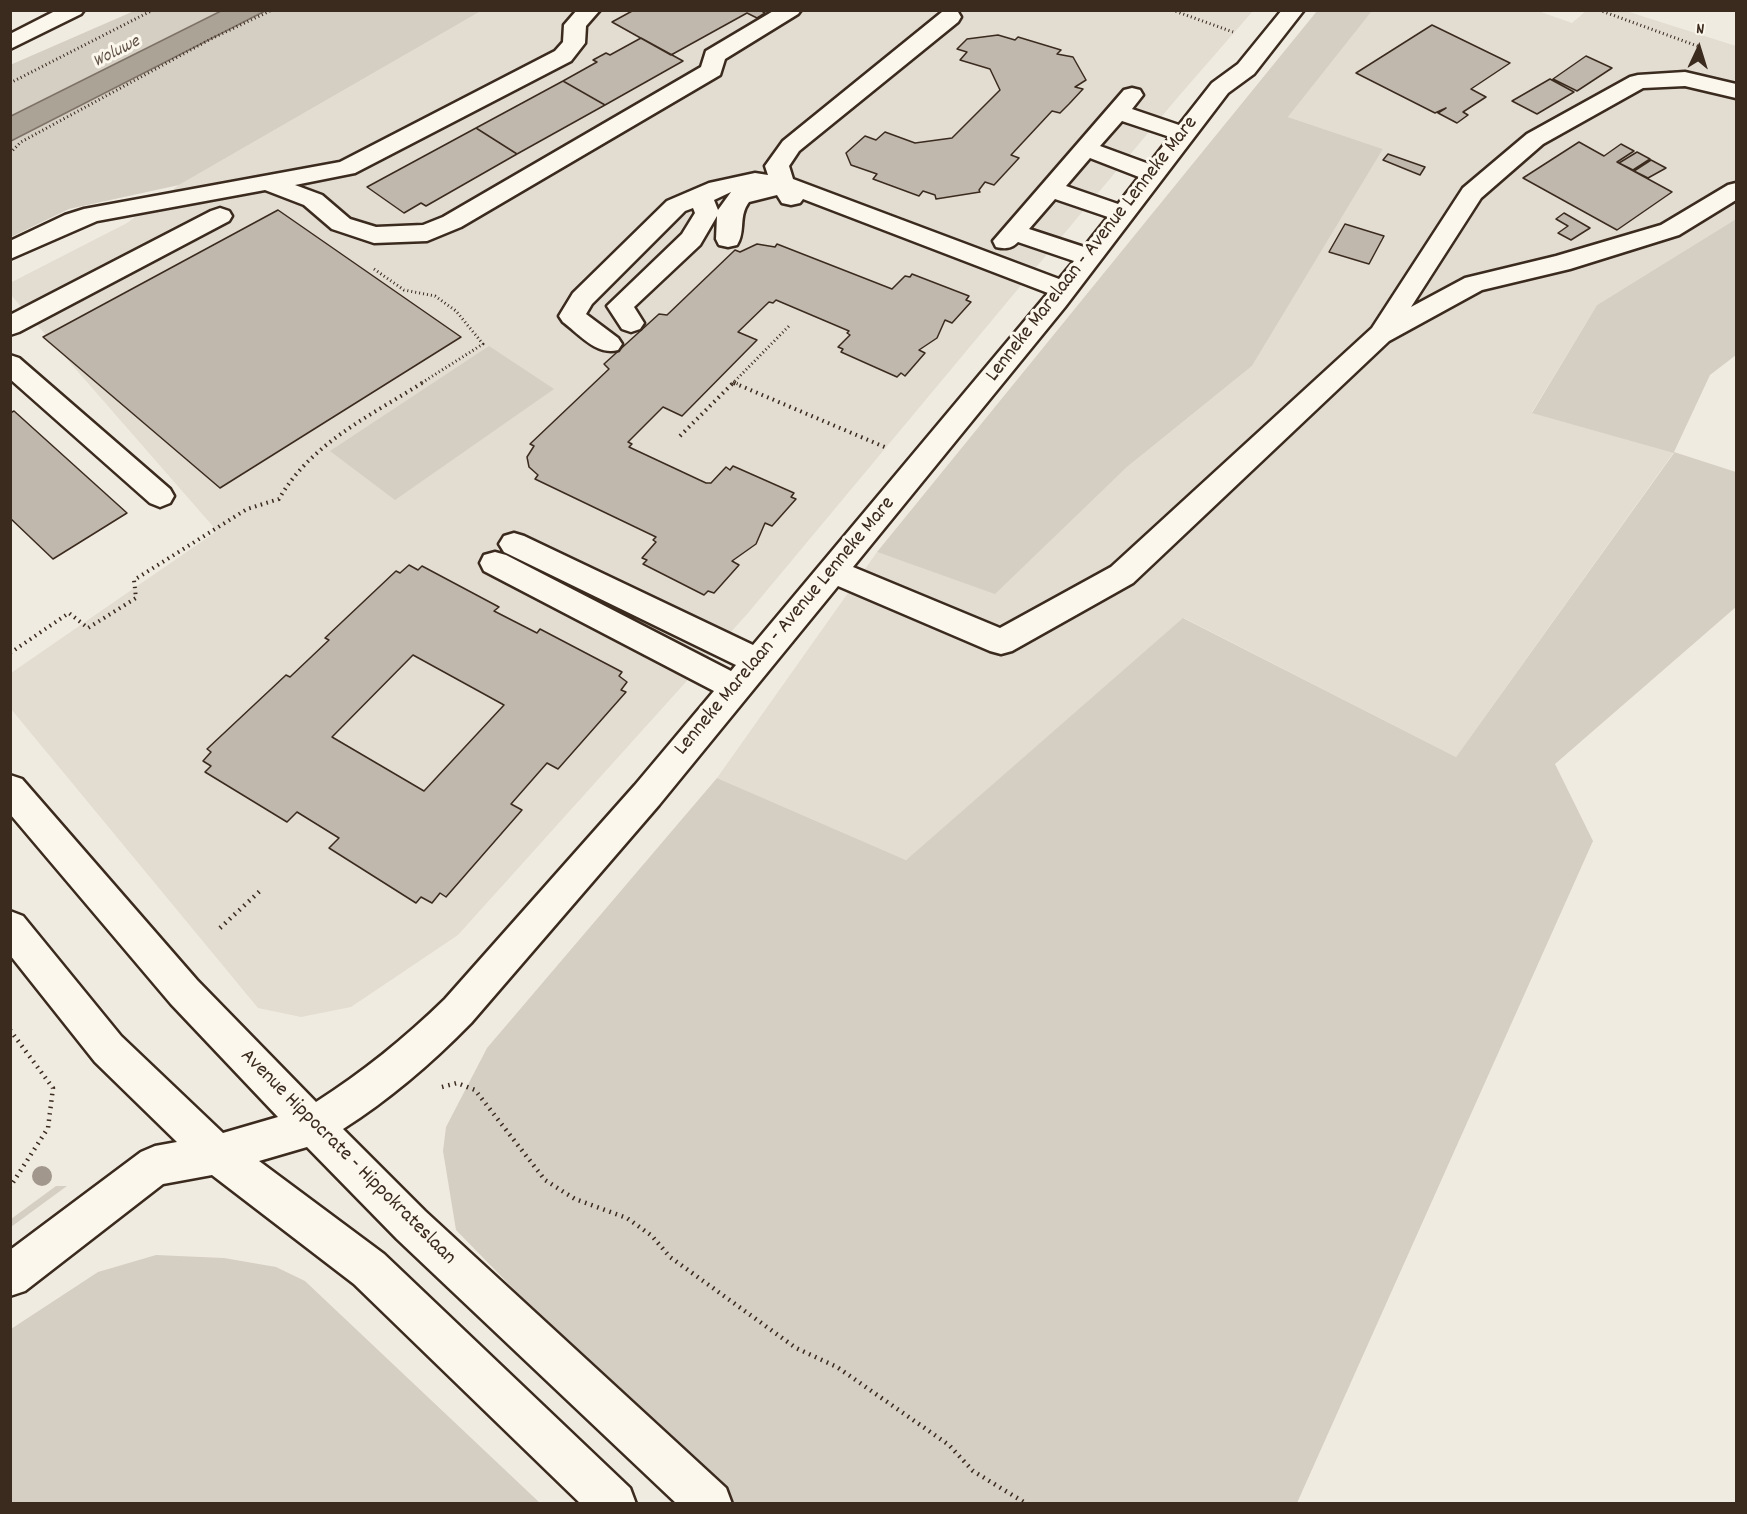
<!DOCTYPE html>
<style>
body{margin:0}
#map{position:relative;width:1747px;height:1514px;overflow:hidden;background:#f0ebe0;font-family:Dekko,sans-serif}
canvas{display:block}
.frame{position:absolute;inset:0;border:12px solid #3b2a1e;pointer-events:none}
.north{position:absolute;left:1669px;top:18px;width:60px;height:60px;-webkit-text-stroke:4px #fbf7ec;paint-order:stroke;rotate:4deg;font-size:16px;font-weight:700;line-height:24px;text-align:center;color:#3b2a1e}
.north::after{content:'';display:block;margin:auto;width:21px;height:27px;background:#3b2a1e;clip-path:polygon(50% 0,100% 100%,50% 72%,0 100%)}
</style>
<div id="map">
<canvas width="1747" height="1514"></canvas>
<div class="frame"></div>
<div class="north">N</div>
</div>
<script>
const g = document.querySelector('canvas').getContext('2d');
g.lineJoin = 'round';
function fillPath(path, color) {
  g.fillStyle = color;
  g.fill(path, 'evenodd');
}
function trace(path, color, width, dash) {
  g.strokeStyle = color;
  g.lineWidth = width;
  g.lineCap = dash ? 'butt' : 'round';
  g.setLineDash(dash || []);
  g.stroke(path);
}
function drawText(font, color, halo, rows, align = 'center') {
  g.font = font + ' Dekko,sans-serif';
  g.lineWidth = 6;
  g.setLineDash([]);
  g.textBaseline = 'middle';
  g.strokeStyle = halo;
  g.fillStyle = color;
  for (const [text, x, y, turn = 0] of rows) {
    g.save();
    g.translate(x, y);
    g.rotate((+turn || 0) * Math.PI / 180);
    g.textAlign = isNaN(turn) ? turn : align;
    if (halo) g.strokeText(text, 0, 0);
    g.fillText(text, 0, 0);
    g.restore();
  }
}
const built = new Path2D(`
 M481,11H1253L1178,97L748,613L458,935L351,1007L301,1017L258,1008L11,709V673L217,531L11,295L10,283L127,223L179,185Z
 M1372,11H1538L1572,23L1586,11H1626L1736,46V219L1597,305L1532,412L1674,452L1456,757L1184,618L906,860L717,778L877,552L995,593L1127,467L1252,366L1383,149L1288,117Z`);
const green = new Path2D(`
 M134,11H481L179,185L69,209L11,237L10,65Z
 M1317,11H1372L1288,117L1383,149L1252,366L1127,467L995,594L877,552Z
 M1736,219V355L1710,375L1674,452L1736,472V607L1555,764L1593,841L1297,1503H735L651,1430L456,1230L443,1151L446,1127L487,1048L717,778L906,860L1183,618L1456,757L1674,453L1532,413L1597,305Z
 M489,346L554,389L395,500L330,451Z
 M56,1186H67L11,1227V1219Z
 M156,1255L224,1258L276,1267L305,1281L540,1503H11V1329L98,1272Z`);
const water = new Path2D(`
 M223,10L265,11L11,141V116Z`);
const building = new Path2D(`
 M634,10H760L765,13L757,18L747,13L671,55L612,22Z
 M1432,25L1510,63L1471,89L1486,97L1463,112L1468,115L1457,123L1438,113L1446,108L1435,113L1356,73Z
 M998,35L1015,40L1018,37L1061,50L1057,54L1073,57L1086,80L1075,87L1083,89L1069,104L1060,113L1052,111L1011,155L1019,158L994,185L985,182L979,190L980,192L936,199L935,195L923,191L919,196L873,179L877,174L851,165L846,153L865,136L876,140L885,132L915,143L952,138L1000,90L990,69L960,60L967,52L957,49L967,39Z
 M641,38L683,61L605,105L563,81L597,62L593,60L606,53L610,55Z
 M1586,56L1612,68L1577,91L1553,79Z
 M1550,79L1574,92L1537,114L1512,101Z
 M563,81L605,105L517,154L476,128Z
 M476,128L517,154L426,206L421,203L404,213L367,187Z
 M1579,142L1604,156L1621,144L1634,151L1617,162L1672,192L1617,230L1523,178Z
 M1637,152L1650,159L1633,170L1619,163Z
 M1388,154L1425,167L1420,175L1383,160Z
 M1651,160L1666,168L1648,178L1634,171Z
 M278,210L461,337L220,488L43,337Z
 M1564,213L1590,228L1571,240L1558,233L1568,226L1556,219Z
 M1345,224L1384,236L1369,264L1329,252Z
 M757,244L775,247L777,244L892,289L905,276L910,277L912,274L969,296L966,300L971,302L952,323L945,320L937,338L919,350L925,353L905,376L901,373L897,377L841,352L843,349L838,347L850,335L847,333L849,331L776,300L773,303L769,302L738,332L757,340L682,416L663,407L628,442L632,444L629,447L706,483H711L726,467L730,470L733,466L794,493L791,497L796,499L772,526L765,523L756,544L732,561L739,565L714,593L708,591L704,595L643,564L647,560L642,558L656,542L653,540L656,537L535,479L538,475L529,467L527,457L534,446L530,444L609,369L604,364L659,314L667,315L735,250L740,252Z
 M14,411L127,513L53,559L10,518V413Z
 M409,565L418,570L422,566L499,607L494,611L537,633L540,629L622,672L619,676L627,682L621,690L626,692L558,769L547,763L511,804L522,810L446,897L440,893L432,903L421,897L416,903L329,848L339,838L297,812L287,822L205,772L211,766L203,761L211,752L207,749L286,675L290,677L329,640L325,638L396,571L400,573ZM413,655L504,705L424,791L332,737Z`);
const pathFar2 = new Path2D(`
 M1172,10L1233,32
 M1599,10L1700,47
 M10,83L153,10
 M10,153L21,142L211,39L272,10
 M374,269L404,290L435,296L456,311L483,344L420,384
 M733,382L738,384
 M732,384L790,325`);
const pathFar1 = new Path2D(`
 M734,383L887,448
 M680,436L733,383
 M10,653L69,613L88,628L136,598L134,580L247,509L279,499C311,443 370,416 422,383`);
const path = new Path2D(`
 M220,928L261,890
 M10,1030L53,1088L48,1128L10,1187
 M442,1087L457,1083L475,1090L545,1180L575,1199L627,1218L652,1236L670,1257L796,1348L837,1367L949,1445L973,1471L1027,1504`);
const minor = new Path2D(`
 M577,10H600L586,26L585,43L571,61L355,173L295,185L322,195L350,219L376,227L423,225L443,217L701,67L706,51L775,10H801L798,14L725,59L720,75L461,227L427,241L374,243L332,229L304,205L265,190L97,221L10,259V241L65,215L84,209L340,162L555,51L563,42L564,25Z
 M1282,10H1304L1254,74L1228,93L1065,307L853,567L1000,628L1111,567L1372,328L1463,188L1527,134L1630,77L1638,75L1685,72L1736,84V98L1685,86L1643,88L1543,144L1481,198L1411,307L1465,278L1556,256L1661,225L1728,185L1736,183V200L1679,235L1570,269L1482,290L1389,341L1133,583L1012,651L1001,654L990,651L838,586L659,805L471,1023C432,1063 390,1099 343,1129L425,1211L726,1488L732,1504H677L397,1239L307,1147L259,1161L384,1254L630,1488L636,1504H581L354,1284L212,1175L163,1184L25,1291L10,1296V1250L141,1152L155,1146L177,1142L95,1062L10,955V911L23,916L121,1036L223,1133L278,1117L171,1004L10,814V775L22,779L197,980L316,1102C363,1072 405,1038 445,999L635,785L714,691L484,571L480,563L484,555L495,552L506,555L731,671L736,665L504,552L499,544L504,536L514,533L524,536L753,645L1048,293L803,199L800,203L791,205L782,203L777,195L749,202C738,217 746,231 737,245L728,247L719,245L716,239L717,216L700,245L634,307L644,323L640,329L631,332L622,329L607,306L682,234L695,213L693,208L685,211L592,304L586,314L618,338L622,344L618,350C597,356 579,334 563,322L559,316L573,293L667,201L709,183L755,173L768,175L765,166L783,141L942,12L950,11L958,12L961,17L958,22L799,151L789,166L793,179L1059,279L1074,261L1018,242C1011,249 1005,249 996,247L993,241L1124,90L1132,88L1140,90L1143,95L1132,109L1179,125L1212,83L1238,64ZM1122,121L1170,137L1149,164L1100,146ZM1090,158L1139,177L1118,204L1066,186ZM731,192L718,210L714,200ZM1055,199L1108,217L1084,247L1029,229Z
 M220,208L229,211L232,216L229,221L19,332L10,335V315L211,211Z
 M10,355L19,358L170,489L174,496L170,503L160,507L150,503L10,379Z`);
const highway = new Path2D(`
 M57,10H84L81,14L10,49V34Z`);
const trees = [
 [42,1176]
];
const farWaternames = [
 ["Woluwe",117,53,-27]
];
const streetNames = [
 ["Lenneke Marelaan - Avenue Lenneke Mare",1093,250,-52],
 ["Lenneke Marelaan - Avenue Lenneke Mare",786,627,-50],
 ["Avenue Hippocrate - Hippokrateslaan",347,1158,45]
];
fillPath(built, '#e2dcd1');
fillPath(green, '#d5cec3');
fillPath(water, '#aca397');
trace(water, '#7f7367', 1.5);
fillPath(building, '#c0b8ad');
trace(building, '#3b2a1e', 1.5);
trace(minor, '#3b2a1e', 5);
trace(highway, '#3b2a1e', 5);
trace(pathFar2, '#3b2a1e', 3, [1, 3]);
trace(pathFar1, '#3b2a1e', 4, [1.5, 4.5]);
trace(path, '#3b2a1e', 4.5, [1.5, 5]);
fillPath(minor, '#fbf7ec');
fillPath(highway, '#fbf7ec');
g.fillStyle = '#a2978c';
for (const [x, y] of trees) {
  g.beginPath();
  g.arc(x, y, 10, 0, 2 * Math.PI);
  g.fill();
}
drawText('italic 18px', '#635448', '#fbf7ec', farWaternames);
drawText('21px', '#3b2a1e', '#fbf7ec', streetNames);
</script>
